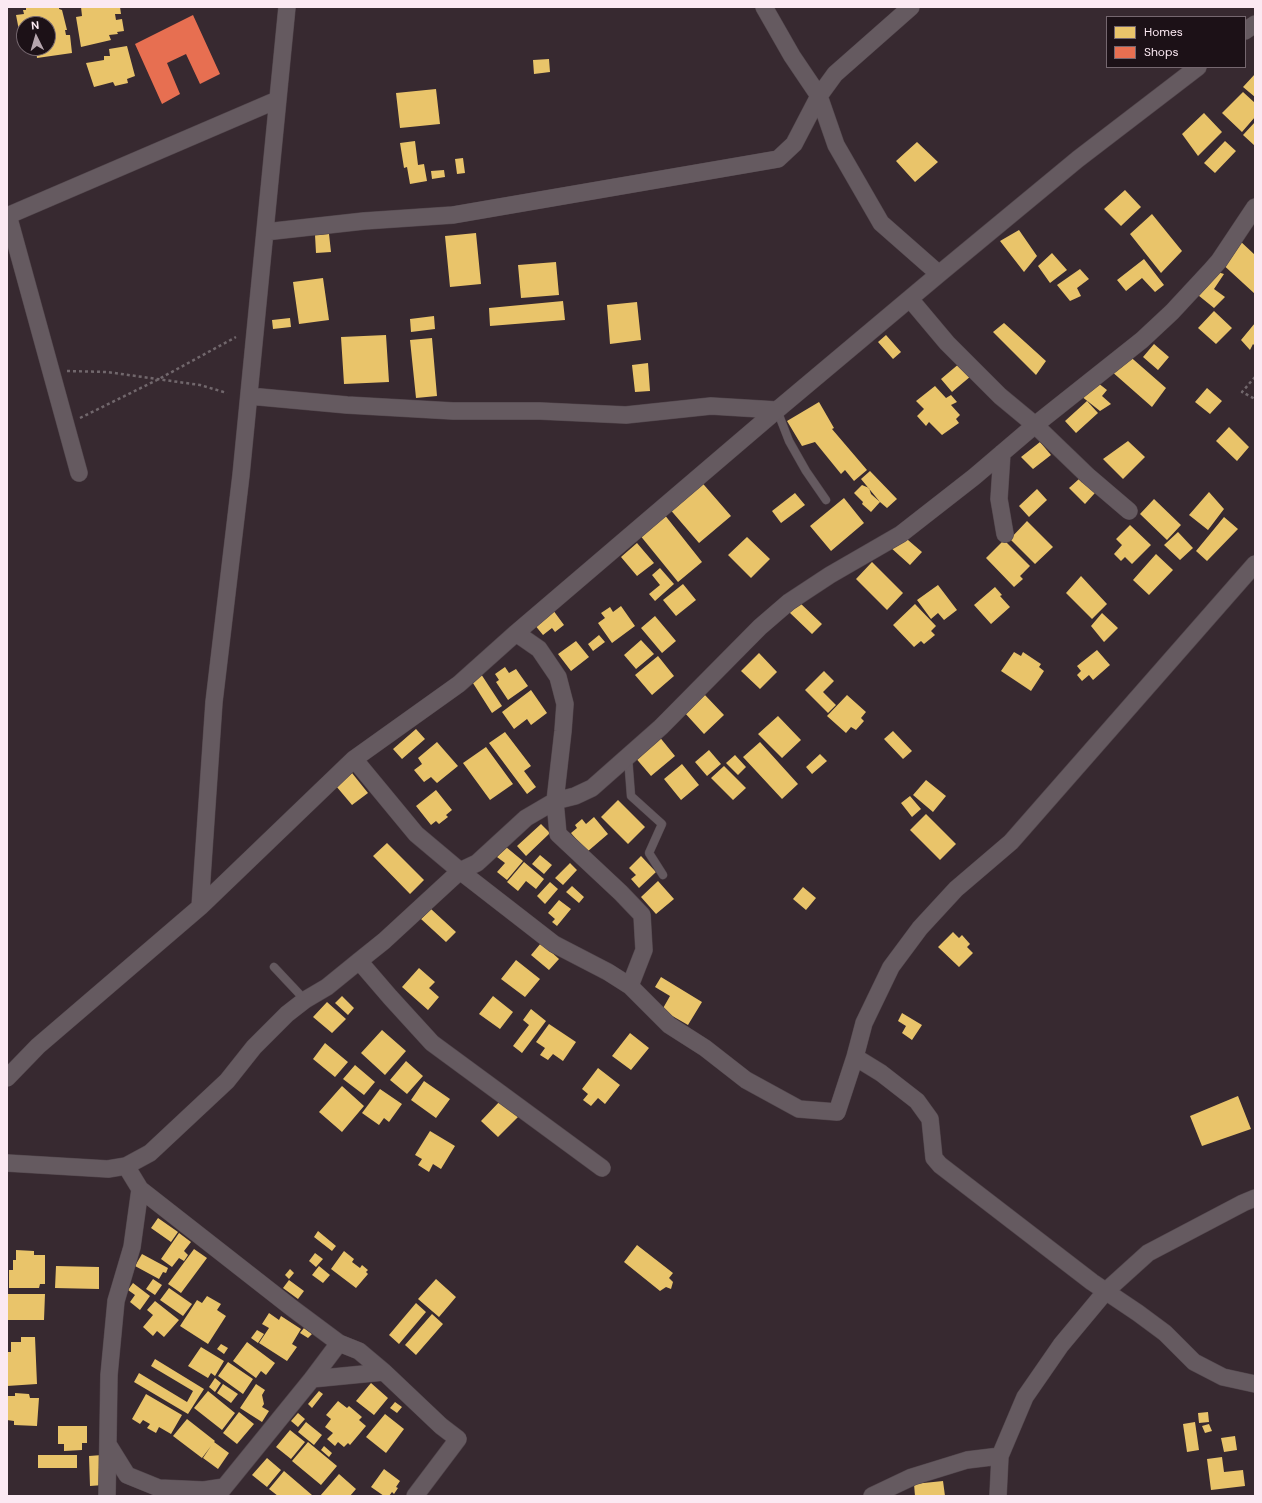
<!DOCTYPE html>
<style>
body{margin:0}
#map{position:relative;width:1262px;height:1503px;overflow:hidden;background:#372930;font-family:"DM Sans",sans-serif}
canvas{display:block}
.frame{position:absolute;inset:0;border:8px solid #fbe9f2;pointer-events:none}
.legend{position:absolute;left:1106px;top:16px;width:140px;height:52px;box-sizing:border-box;background:#1c1117;border:1px solid #75676f;margin:0;padding:5px 7px;list-style:none;font-size:12px;color:#fbe9f2}
.legend li{display:flex;align-items:center;gap:8px;height:20px}
.legend b{width:20px;border:1px solid #75676f}
.north{position:absolute;left:16px;top:16px;width:40px;height:40px;box-sizing:border-box;background:#1c1117;border:1px solid #75676f;border-radius:50%;rotate:355deg;font-size:11px;font-weight:700;line-height:16px;text-align:center;color:#fbe9f2}
.north::after{content:'';display:block;margin:auto;width:14px;height:18px;background:#b6a6ae;clip-path:polygon(50% 0,100% 100%,50% 72%,0 100%)}
</style>
<div id="map">
<canvas width="1262" height="1503"></canvas>
<div class="frame"></div>
<ul class="legend">
<li><b style="height:11px;background:#e9c46a"></b>Homes</li>
<li><b style="height:11px;background:#e76f51"></b>Shops</li>
</ul>
<div class="north">N</div>
</div>
<script>
const g = document.querySelector('canvas').getContext('2d');
g.lineJoin = 'round';
function fillPath(path, color) {
  g.fillStyle = color;
  g.fill(path, 'evenodd');
}
function trace(path, color, width, dash) {
  g.strokeStyle = color;
  g.lineWidth = width;
  g.lineCap = dash ? 'butt' : 'round';
  g.setLineDash(dash || []);
  g.stroke(path);
}
const homes = new Path2D(`
 M26,7H59V9L62,10L67,30H65L66,35H70L72,53L37,58L36,48H48V24H24V46H22L16,15L24,14L23,10H26Z
 M81,7H120L121,14H115L116,20L122,19L124,31L117,32L118,34L109,35L111,40L81,47L76,17L82,16Z
 M127,46L135,76L127,79L128,83L115,86L113,82L94,87L86,63L104,60V56H110L109,49Z
 M549,59L550,72L534,74L533,60Z
 M1255,74V97L1243,87Z
 M436,89L440,124L400,128L396,93Z
 M1243,92L1255,103V117L1242,132L1222,113Z
 M1204,113L1222,132L1198,156L1182,134Z
 M1255,122V146L1243,135Z
 M415,141L418,165L424,164L427,181L410,184L407,167L404,168L400,143Z
 M1225,141L1236,151L1215,173L1204,163Z
 M917,142L938,162L915,182L896,161Z
 M463,158L465,173L457,174L455,159Z
 M444,170L445,177L432,179L431,171Z
 M1125,190L1141,207L1121,226L1104,209Z
 M1152,214L1182,251L1161,273L1130,234Z
 M1019,230L1037,256L1024,272L1000,241Z
 M476,233L481,284L450,287L445,236Z
 M329,234L331,252L316,253L315,235Z
 M1239,240L1255,255V294L1219,261Z
 M1052,253L1067,270L1050,283L1038,266Z
 M1144,259L1164,285L1155,292L1142,278L1126,291L1117,280Z
 M556,262L559,295L521,298L518,265Z
 M1080,269L1089,279L1077,288L1081,296L1070,301L1057,285Z
 M1211,270L1224,274L1214,289L1225,297L1214,308L1193,291Z
 M323,278L329,320L299,324L293,282Z
 M563,301L565,320L490,326L489,308Z
 M637,302L641,340L610,344L607,305Z
 M1214,311L1232,328L1216,344L1198,328Z
 M434,316L435,329L411,332L410,319Z
 M290,318L291,327L273,329L272,320Z
 M1004,323L1046,361L1036,375L993,332Z
 M1255,323V346L1253,344L1250,350L1241,340Z
 M386,335L389,382L344,384L341,337Z
 M886,335L901,352L893,359L878,342Z
 M432,338L437,396L416,398L410,340Z
 M1154,344L1169,357L1158,370L1143,357Z
 M1126,353L1166,388L1152,407L1110,370Z
 M648,363L650,391L635,392L632,365Z
 M960,363L971,376L952,392L941,379Z
 M1098,383L1107,390L1102,396L1111,404L1100,411L1081,396Z
 M935,386L946,398L951,395L957,402L951,405L960,415L956,419L959,423L942,435L929,422L926,426L917,416L924,409L916,401Z
 M1207,388L1222,401L1210,414L1195,402Z
 M1087,401L1098,413L1076,433L1065,421Z
 M819,402L834,428L832,429L867,470L854,481L845,470L841,474L815,442L802,446L787,421Z
 M1229,427L1249,447L1237,461L1216,441Z
 M1128,441L1145,457L1123,479L1103,459Z
 M1040,442L1051,455L1033,469L1021,457Z
 M1089,470L1103,484L1085,504L1069,488Z
 M870,471L897,499L887,508L880,502L861,479Z
 M698,478L731,516L699,543L668,507Z
 M862,485L869,488L871,494L880,502L871,512L862,504L863,502L854,493Z
 M1037,489L1047,500L1029,517L1019,506Z
 M1209,492L1224,509L1208,530L1189,515Z
 M795,493L805,505L781,523L772,511Z
 M844,498L864,523L831,551L810,526Z
 M1154,499L1181,525L1167,540L1140,514Z
 M664,514L702,562L678,582L639,534Z
 M1224,517L1238,529L1207,561L1196,551Z
 M1027,521L1053,547L1035,564L1010,539Z
 M1130,525L1151,545L1132,564L1125,557L1121,561L1114,554L1122,545L1116,539Z
 M1178,532L1193,548L1180,560L1164,545Z
 M901,534L922,552L910,565L890,547Z
 M747,537L770,559L751,578L728,555Z
 M1004,540L1030,566L1020,576L1023,579L1014,587L986,558Z
 M637,543L654,563L637,576L621,557Z
 M1156,554L1173,570L1149,595L1133,580Z
 M872,562L903,593L887,610L856,579Z
 M660,568L674,584L655,601L649,594L660,585L652,575Z
 M1081,576L1107,604L1092,619L1066,593Z
 M683,584L696,600L676,616L663,600Z
 M938,585L957,610L944,620L938,613L931,619L917,600Z
 M995,587L1002,595L1000,596L1010,607L991,624L974,605Z
 M799,602L822,624L812,634L789,612Z
 M915,604L936,626L931,631L935,635L924,644L921,641L914,647L893,625Z
 M621,606L635,626L612,643L598,623L605,618L601,613L610,607L613,612Z
 M553,610L564,625L555,632L552,628L543,635L534,624Z
 M1102,613L1118,628L1104,642L1091,626Z
 M655,616L676,641L662,653L641,628Z
 M599,635L605,642L593,651L588,644Z
 M641,640L654,654L636,669L624,655Z
 M576,641L589,657L571,671L558,654Z
 M1097,650L1110,665L1093,680L1089,675L1082,681L1077,675L1081,671L1077,666Z
 M1014,652L1021,656L1023,652L1041,664L1039,667L1044,671L1031,691L1001,671Z
 M759,653L777,672L760,689L741,671Z
 M658,656L674,676L652,695L635,675Z
 M505,667L509,673L516,669L528,686L508,700L496,682L499,680L495,674Z
 M824,671L834,681L823,692L836,705L828,713L805,690Z
 M481,674L502,706L492,713L471,680Z
 M531,690L547,713L531,725L527,719L514,729L502,712Z
 M704,694L724,715L704,734L684,712Z
 M847,695L866,712L861,718L864,721L856,730L851,727L846,733L827,716Z
 M778,716L801,740L782,758L758,734Z
 M416,729L425,739L402,759L393,749Z
 M893,731L912,751L903,759L884,739Z
 M505,732L531,766L524,771L536,787L527,794L489,743Z
 M658,735L675,756L651,776L634,756Z
 M437,742L458,766L437,783L431,777L424,782L414,770L422,764L418,758Z
 M760,742L798,784L782,799L743,757Z
 M486,747L513,784L490,800L463,763Z
 M709,750L721,764L707,776L695,762Z
 M820,754L827,761L812,774L806,767Z
 M735,755L746,767L738,775L726,763Z
 M682,764L699,785L681,800L664,779Z
 M724,766L746,788L733,800L711,778Z
 M352,773L368,793L352,805L336,786Z
 M926,780L946,796L933,812L913,795Z
 M436,790L452,810L446,815L448,817L439,824L436,821L431,825L416,806Z
 M910,796L921,809L912,817L901,803Z
 M618,800L645,827L628,844L601,817Z
 M926,814L956,844L940,860L910,830Z
 M594,817L608,834L587,852L571,833L577,828L575,825L582,819L586,824Z
 M541,824L550,833L526,856L517,846Z
 M387,843L424,880L410,894L373,856Z
 M506,847L523,861L507,880L497,872L505,863L497,857Z
 M540,855L552,865L544,874L532,864Z
 M641,856L656,872L639,888L631,879L636,875L629,868Z
 M524,862L544,879L536,889L526,881L518,891L507,882Z
 M570,863L577,870L563,885L555,878Z
 M658,881L674,899L656,914L641,897Z
 M550,882L558,889L545,904L537,896Z
 M572,886L584,897L579,903L566,892Z
 M803,887L816,898L806,910L793,899Z
 M559,900L571,909L557,926L552,922L555,919L548,913Z
 M431,909L456,932L446,942L421,919Z
 M953,932L959,938L962,935L970,944L967,947L973,953L959,967L938,947Z
 M541,943L559,959L549,970L531,955Z
 M516,960L540,979L525,997L501,979Z
 M419,968L435,982L429,988L439,997L428,1010L402,987Z
 M661,977L702,1002L688,1025L662,1010L670,996L655,987Z
 M342,996L354,1008L348,1015L335,1003Z
 M493,996L513,1012L500,1029L479,1014Z
 M327,1002L346,1019L332,1033L313,1017Z
 M531,1009L546,1021L522,1053L513,1046L529,1025L523,1020Z
 M902,1013L922,1025L912,1040L902,1033L906,1026L898,1021Z
 M549,1024L576,1042L563,1061L553,1054L548,1060L540,1055L545,1048L536,1042Z
 M382,1030L406,1051L385,1075L361,1053Z
 M630,1033L649,1048L631,1070L612,1056Z
 M325,1043L348,1062L335,1077L313,1059Z
 M406,1061L423,1076L407,1094L390,1080Z
 M355,1065L375,1082L364,1095L343,1079Z
 M598,1068L620,1085L605,1104L598,1098L591,1106L583,1100L588,1094L582,1089Z
 M424,1081L450,1099L436,1118L411,1100Z
 M342,1086L364,1106L342,1132L319,1112Z
 M380,1089L402,1104L389,1122L384,1118L379,1125L362,1113Z
 M1238,1096L1251,1129L1202,1146L1190,1116Z
 M501,1100L518,1117L498,1137L481,1121Z
 M430,1131L455,1146L441,1169L433,1164L429,1172L418,1165L422,1159L415,1155Z
 M158,1218L178,1232L171,1242L151,1228Z
 M318,1231L336,1246L332,1251L314,1237Z
 M179,1233L191,1242L184,1251L188,1255L184,1261L179,1258L172,1267L161,1259Z
 M637,1245L673,1273L669,1278L673,1282L671,1289L666,1287L660,1291L624,1262Z
 M194,1249L207,1258L181,1293L168,1284Z
 M16,1250L34,1251V1255H45V1284H40L39,1288H9V1270H13V1260H16Z
 M344,1251L354,1259L352,1262L360,1268L362,1265L368,1270L366,1272L368,1274L356,1288L331,1269Z
 M315,1253L323,1259L316,1267L309,1261Z
 M142,1254L168,1268L166,1273L163,1272L159,1279L135,1266Z
 M56,1266L99,1267V1289L55,1288Z
 M319,1266L330,1275L323,1283L312,1275Z
 M290,1269L294,1273L289,1279L285,1275Z
 M153,1279L162,1285L155,1295L146,1289Z
 M436,1279L456,1297L439,1317L418,1299Z
 M289,1280L304,1291L298,1299L283,1288Z
 M133,1283L150,1296L140,1310L130,1302L135,1295L128,1290Z
 M169,1288L192,1304L183,1316L160,1300Z
 M7,1294H45L44,1320H7Z
 M207,1296L221,1304L217,1310L226,1316L208,1344L180,1326L197,1300L202,1303Z
 M155,1301L179,1320L164,1337L157,1331L153,1336L143,1327L153,1315L147,1310Z
 M416,1303L426,1312L399,1344L389,1335Z
 M269,1313L279,1320L281,1316L301,1329L292,1344L297,1347L287,1361L259,1343L269,1328L262,1324Z
 M432,1314L443,1324L416,1355L405,1345Z
 M304,1328L312,1334L308,1338L300,1333Z
 M257,1330L264,1334L258,1343L251,1338Z
 M21,1337H35L37,1384L7,1386V1352H11V1342H21Z
 M247,1342L275,1363L266,1375L261,1371L256,1378L233,1361Z
 M221,1344L228,1348L224,1354L217,1349Z
 M201,1347L224,1361L215,1376L211,1373L208,1378L188,1366Z
 M155,1359L204,1389L188,1414L134,1382L139,1373L187,1402L193,1391L151,1366Z
 M228,1362L253,1379L243,1394L218,1376Z
 M215,1378L221,1383L215,1392L209,1387Z
 M371,1383L388,1398L374,1415L356,1401Z
 M223,1384L238,1394L231,1403L217,1393Z
 M256,1384L265,1390L262,1395L264,1404L262,1407L269,1411L262,1422L240,1408Z
 M208,1391L235,1413L222,1430L194,1408Z
 M319,1391L323,1394L312,1408L308,1404Z
 M15,1393L29,1394L30,1398H39L37,1426L14,1425V1421L7,1420V1396H15Z
 M146,1394L182,1415L171,1434L159,1427L156,1433L147,1428L150,1424L143,1420L140,1424L132,1419Z
 M338,1401L347,1408L349,1406L362,1417L359,1420L366,1426L350,1445L348,1443L344,1447L338,1442L335,1446L327,1439L333,1433L325,1427L331,1419L326,1415Z
 M395,1402L402,1407L397,1413L390,1408Z
 M239,1412L254,1424L237,1444L223,1433Z
 M1208,1412L1209,1422L1199,1423L1198,1413Z
 M298,1413L305,1419L298,1427L291,1421Z
 M385,1414L404,1429L386,1453L366,1437Z
 M187,1419L215,1441L214,1442L229,1453L218,1469L203,1458L211,1446L202,1458L173,1436Z
 M306,1422L322,1435L314,1445L298,1432Z
 M1195,1422L1199,1450L1187,1452L1183,1424Z
 M1209,1424L1212,1431L1205,1433L1202,1426Z
 M58,1426H87V1443H82V1450L64,1451V1444H58Z
 M290,1430L305,1442L291,1459L276,1447Z
 M1235,1436L1237,1450L1224,1452L1221,1438Z
 M308,1442L337,1466L321,1485L292,1461Z
 M324,1446L332,1453L329,1457L321,1450Z
 M38,1455H77V1468H38Z
 M102,1455L103,1485L90,1486L89,1456Z
 M1222,1457L1224,1472L1243,1470L1245,1486L1211,1490L1207,1459Z
 M267,1458L281,1470L267,1487L252,1475Z
 M384,1469L400,1481L396,1487L398,1488L394,1494L392,1492L389,1496H384L371,1487Z
 M284,1471L312,1495V1496H278L269,1489Z
 M339,1474L356,1489L350,1496H320Z
 M943,1481L945,1496H915L914,1484Z`);
const shops = new Path2D(`
 M193,15L220,74L200,84L186,54L167,63L180,94L162,104L135,44Z`);
const path = new Path2D(`
 M67,371L107,372L200,385L227,393
 M1255,377L1242,392L1255,399
 M80,418L157,380L236,337`);
const service = new Path2D(`
 M777,410L789,441L806,471L826,500
 M628,757L631,796L662,824L649,853L663,875
 M274,967L305,1000`);
const minor = new Path2D(`
 M764,7L792,56L819,96L836,145L881,223L939,274
 M1245,31L1255,24
 M8,215L79,473
 M7,216L277,100
 M265,232L364,221L453,215L778,159L794,144L819,96L835,74L911,7
 M910,299L947,343L1000,396L1035,425L1088,476L1129,511
 M249,396L347,405L453,411H540L626,415L711,406L777,410
 M1002,453L999,499L1005,534
 M516,633L539,649L558,677L565,704L563,731L555,801L558,834L621,893L642,915L644,950L630,986L669,1025L705,1048L746,1080L799,1109L837,1112L855,1057L881,1073L917,1101L930,1119L934,1158L940,1165L1092,1282L1138,1313L1165,1333L1194,1362L1223,1377L1255,1384
 M354,759L416,834L460,871L554,944L608,972L630,986
 M200,907L214,702L241,475L287,7
 M359,961L390,997L432,1043L602,1168
 M855,1057L864,1023L891,967L920,928L956,889L1011,842L1255,564
 M7,1078L38,1046L200,907L354,759L459,684L516,633L777,410L939,274L1078,159L1198,67
 M7,1163L108,1169L126,1166L150,1153L227,1081L254,1047L287,1014L305,1000L327,987L359,961L384,941L460,871L477,863L526,818L555,801L575,796L592,788L661,727L760,627L789,602L830,575L901,534L974,477L1035,425L1142,340L1172,312L1211,270L1219,261L1255,207
 M126,1166L140,1189L292,1308L339,1343L359,1351L384,1372L441,1426L458,1439L415,1496
 M312,1379L384,1372
 M109,1446L127,1475L159,1488L204,1490L224,1487
 M107,1496L109,1375L116,1301L132,1247L140,1189
 M217,1496L312,1379L339,1343
 M872,1496L912,1477L967,1460L1000,1456
 M998,1496L1000,1456L1025,1397L1061,1345L1106,1291L1148,1253L1243,1203L1255,1198`);
fillPath(homes, '#e9c46a');
fillPath(shops, '#e76f51');
trace(service, '#52464c', 9);
trace(minor, '#52464c', 18);
trace(path, '#71676c', 2.5, [3, 3]);
trace(service, '#655a60', 8);
trace(minor, '#655a60', 17);
</script>
